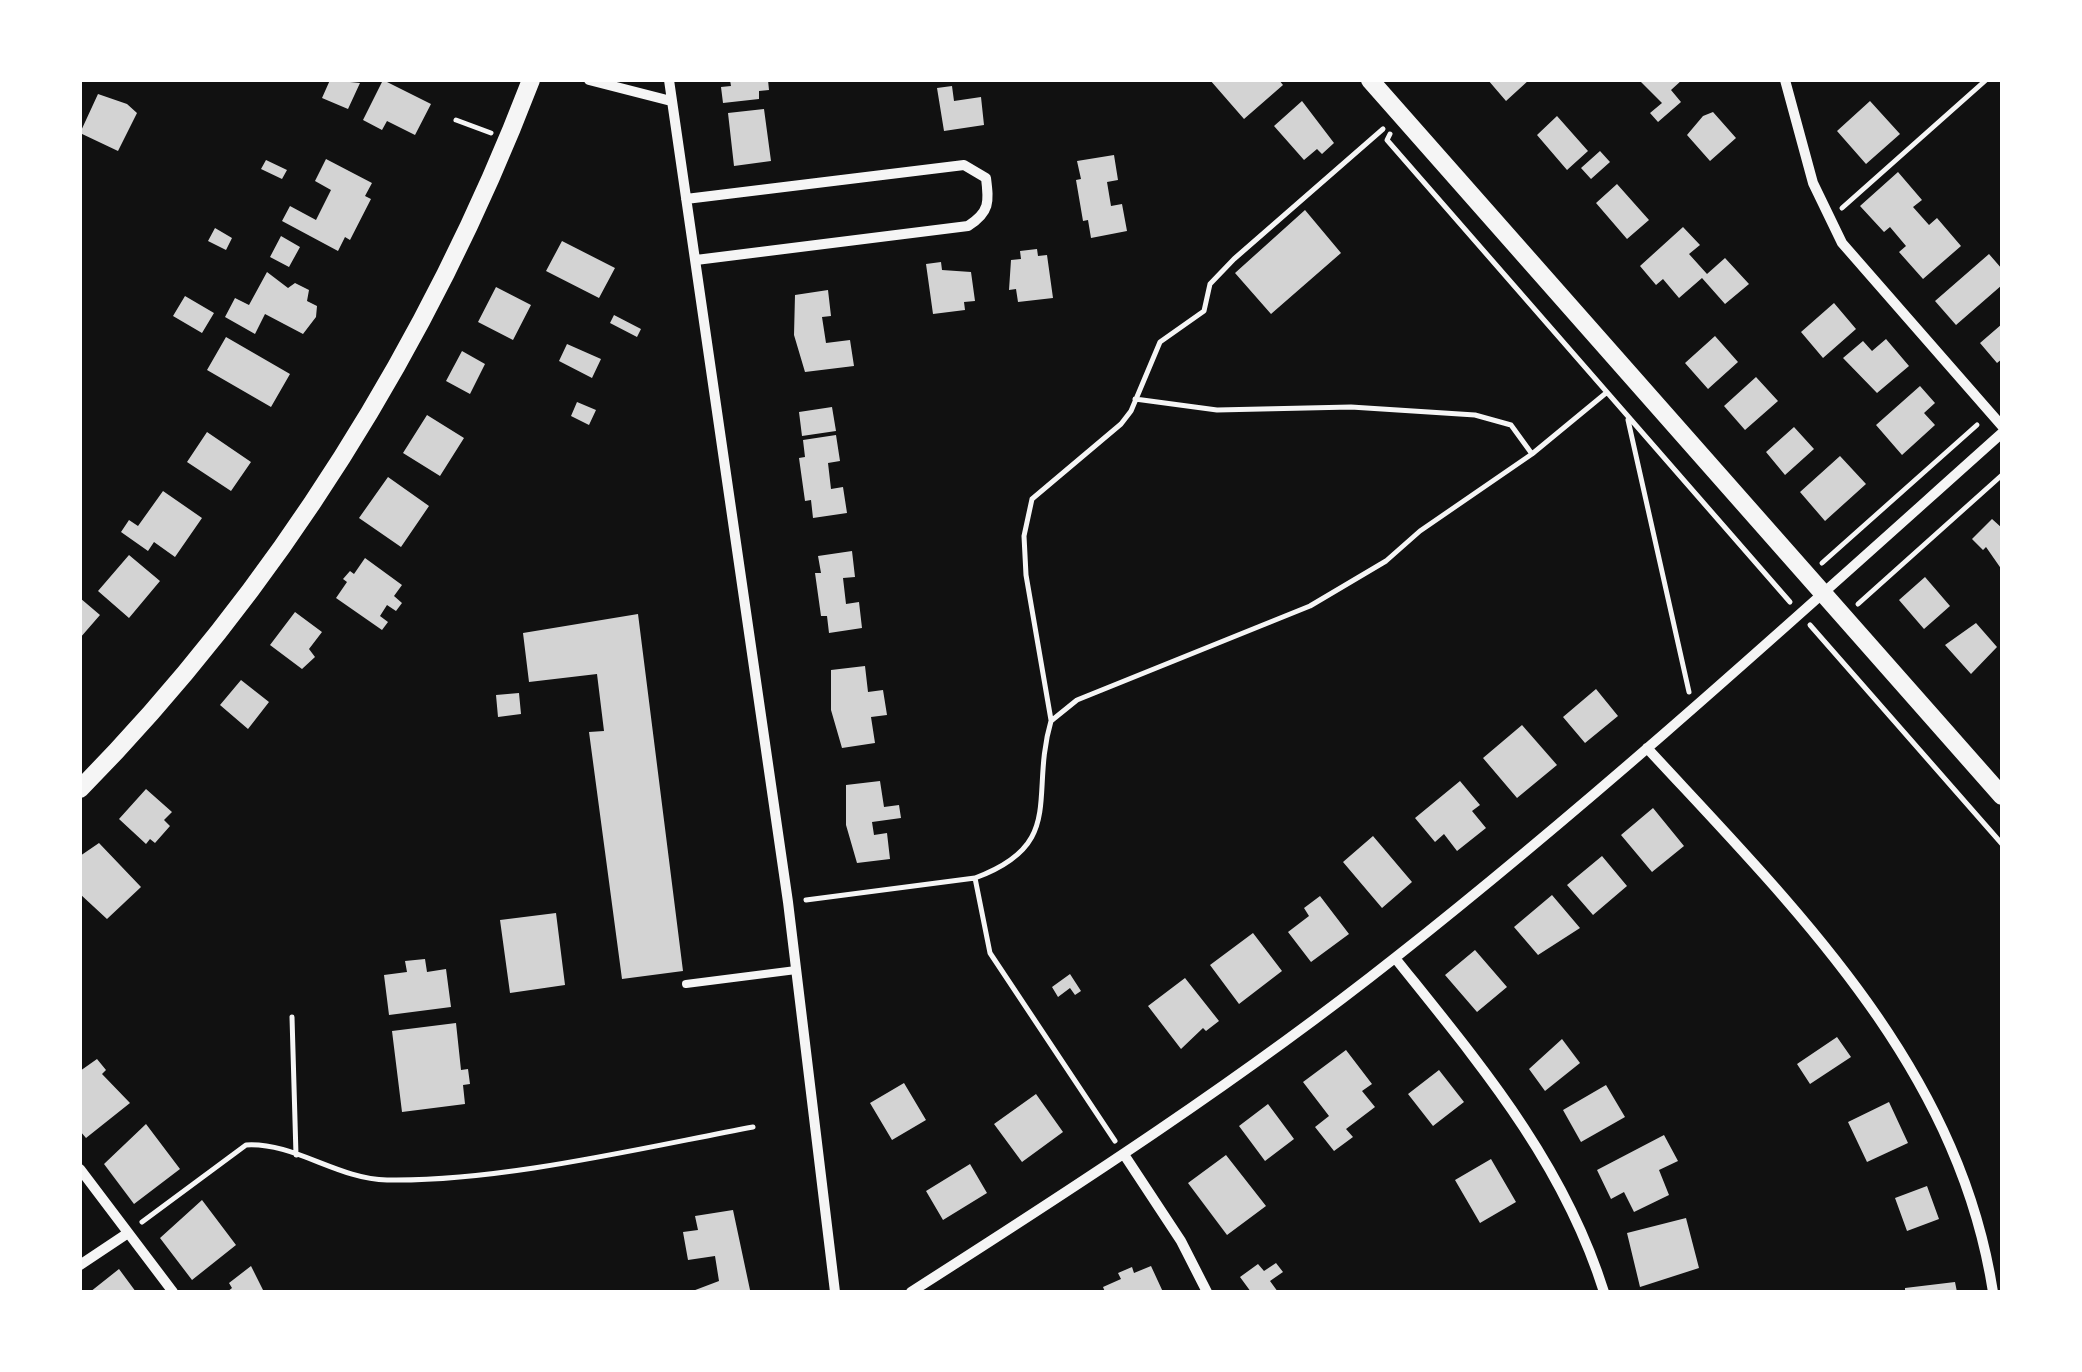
<!DOCTYPE html>
<style>
body{margin:0}
#map{position:relative;width:2082px;height:1372px;overflow:hidden;background:#111;font-family:"Alegreya Sans",sans-serif}
canvas{display:block}
.frame{position:absolute;inset:0;border:82px solid #fff;pointer-events:none}
</style>
<div id="map">
<canvas width="2082" height="1372"></canvas>
<div class="frame"></div>
</div>
<script>
const g = document.querySelector('canvas').getContext('2d');
g.lineJoin = 'round';
function fillPath(path, color) {
  g.fillStyle = color;
  g.fill(path, 'evenodd');
}
function trace(path, color, width, dash) {
  g.strokeStyle = color;
  g.lineWidth = width;
  g.lineCap = dash ? 'butt' : 'round';
  g.setLineDash(dash || []);
  g.stroke(path);
}
const building = new Path2D(`
 M330,80L360,83L348,109L322,98Z
 M383,80L431,104L415,135L387,121L382,130L363,120Z
 M730,80H768L769,90L759,91V99L723,103L721,87L731,86Z
 M1210,80H1279L1283,85L1244,119Z
 M1488,80H1529L1506,101Z
 M1639,80H1682L1671,90L1681,102L1658,122L1650,113L1662,103Z
 M952,86L954,101L981,97L984,125L944,131L937,88Z
 M98,94L127,104L137,113L118,151L80,133Z
 M1302,101L1334,143L1322,154L1317,149L1304,160L1274,126Z
 M1870,101L1900,134L1866,164L1837,131Z
 M764,109L771,161L734,166L728,113Z
 M1713,112L1736,138L1710,161L1687,135L1703,116Z
 M1557,116L1588,151L1567,170L1537,135Z
 M1600,151L1610,162L1591,179L1581,168Z
 M1114,155L1118,180L1107,182L1111,206L1122,204L1127,231L1091,238L1088,220L1083,221L1076,180L1081,179L1077,161Z
 M326,159L372,183L365,196L371,199L350,240L345,237L338,251L282,221L290,206L316,220L331,190L315,181Z
 M266,160L287,170L282,179L261,169Z
 M1898,172L1922,200L1913,207L1929,225L1937,218L1961,246L1923,279L1899,252L1906,246L1890,227L1884,232L1860,206Z
 M1617,184L1649,220L1627,239L1596,203Z
 M1305,210L1341,253L1271,314L1235,273Z
 M1683,227L1700,245L1689,254L1707,274L1725,258L1749,284L1725,304L1702,278L1679,298L1663,279L1656,285L1640,266Z
 M215,228L232,238L226,250L208,241Z
 M281,236L300,247L289,267L270,257Z
 M562,241L615,268L599,298L546,271Z
 M1037,249L1038,256L1047,255L1053,298L1018,302L1016,289L1009,290L1011,260L1021,259L1020,251Z
 M1989,254L2002,269V285L1956,325L1935,301Z
 M941,262L942,270L971,272L975,301L964,302L965,310L933,314L926,264Z
 M267,272L288,288L295,283L309,290L307,301L317,306L316,317L303,334L265,314L255,334L225,317L235,298L249,305Z
 M496,287L531,305L513,340L478,322Z
 M828,290L831,316L822,317L826,343L850,340L854,366L805,372L794,335L795,295Z
 M185,296L214,313L202,333L173,316Z
 M1834,303L1856,329L1823,358L1801,332Z
 M614,315L641,329L637,337L610,323Z
 M2002,324V359L1997,363L1980,343Z
 M1715,336L1738,362L1708,389L1685,363Z
 M226,337L290,374L271,407L207,370Z
 M1886,339L1909,366L1877,393L1843,358L1863,341L1872,351Z
 M567,344L601,359L592,378L559,361Z
 M462,351L485,364L470,394L446,381Z
 M1756,377L1778,401L1745,430L1724,406Z
 M1920,386L1935,403L1924,413L1935,425L1902,455L1876,425Z
 M577,402L596,410L589,425L571,416Z
 M832,407L836,431L802,436L799,412Z
 M427,415L464,438L440,476L403,453Z
 M1794,427L1814,449L1785,475L1766,452Z
 M207,432L251,462L231,491L187,462Z
 M836,435L840,461L828,463L831,489L843,487L847,513L813,518L811,500L805,501L799,458L805,457L803,440Z
 M1840,456L1866,484L1825,521L1800,492Z
 M388,477L429,506L401,547L359,518Z
 M163,491L202,518L175,557L154,542L148,551L121,532L129,520L138,526Z
 M1992,519L2002,528V570L1986,547L1983,550L1972,539Z
 M852,551L855,577L843,578L846,604L859,602L862,628L829,633L827,616H821L815,573H821L818,556Z
 M129,555L160,581L129,618L98,591Z
 M365,558L402,585L394,596L402,603L396,611L387,605L380,616L388,622L382,630L336,598L347,582L343,579L350,571L354,574Z
 M1925,577L1950,606L1924,629L1899,600Z
 M80,598L100,615L80,638Z
 M295,612L322,632L309,649L315,657L302,669L270,645Z
 M638,614L683,971L622,979L589,732L604,731L597,674L529,682L523,633Z
 M1976,623L1997,647L1971,674L1945,645Z
 M865,666L868,692L883,690L887,715L871,717L875,743L842,748L831,710V670Z
 M241,680L269,702L248,729L220,705Z
 M1596,689L1618,716L1585,743L1563,717Z
 M519,693L521,714L498,717L496,695Z
 M1522,725L1557,765L1517,798L1483,758Z
 M880,781L884,807L899,805L901,818L872,822L874,835L887,833L890,859L857,863L846,825V785Z
 M1460,781L1480,805L1472,811L1486,828L1457,851L1444,834L1435,842L1415,818Z
 M146,789L172,812L164,820L170,826L155,843L150,839L146,844L119,819Z
 M1653,808L1684,846L1652,872L1621,835Z
 M1373,836L1412,882L1382,908L1343,862Z
 M99,843L141,887L107,919L80,894V856Z
 M1602,856L1627,886L1593,915L1567,885Z
 M1552,895L1580,928L1538,955L1514,927Z
 M1320,896L1349,934L1311,962L1288,932L1309,916L1304,908Z
 M556,913L565,985L510,993L500,920Z
 M1253,933L1282,971L1239,1004L1210,965Z
 M1475,950L1507,987L1477,1012L1445,975Z
 M425,959L427,972L446,969L451,1007L389,1015L384,975L407,972L405,961Z
 M1070,974L1081,991L1075,995L1070,988L1058,997L1052,987Z
 M1185,978L1219,1021L1206,1031L1203,1028L1181,1049L1148,1006Z
 M456,1023L461,1070L468,1069L470,1084L463,1085L465,1104L402,1112L392,1031Z
 M1837,1037L1851,1057L1810,1084L1797,1064Z
 M1562,1039L1580,1063L1545,1091L1529,1069Z
 M1346,1050L1372,1084L1362,1091L1375,1107L1346,1129L1353,1137L1334,1151L1315,1127L1329,1116L1303,1082Z
 M97,1059L106,1070L102,1074L130,1103L86,1138L80,1131V1071Z
 M1439,1070L1464,1102L1433,1126L1408,1094Z
 M904,1083L926,1120L892,1140L870,1103Z
 M1606,1085L1625,1117L1581,1142L1563,1110Z
 M1036,1094L1063,1132L1022,1162L994,1124Z
 M1889,1102L1908,1143L1867,1162L1848,1122Z
 M1268,1104L1294,1139L1265,1161L1239,1126Z
 M146,1124L180,1169L134,1204L104,1164Z
 M1664,1135L1678,1161L1659,1170L1669,1195L1634,1212L1624,1192L1611,1199L1597,1170Z
 M1226,1155L1266,1206L1227,1235L1188,1183Z
 M1491,1159L1516,1202L1480,1223L1455,1180Z
 M970,1164L987,1193L943,1220L926,1191Z
 M1927,1186L1939,1219L1907,1231L1895,1198Z
 M202,1200L236,1245L192,1280L160,1238Z
 M733,1210L750,1290L690,1292L719,1281L715,1256L688,1260L683,1232L698,1230L695,1216Z
 M1686,1218L1699,1268L1640,1287L1627,1233Z
 M1276,1263L1283,1272L1270,1281L1278,1292H1251L1240,1277L1258,1264L1264,1271Z
 M251,1266L264,1292H227L232,1288L229,1283Z
 M1151,1266L1163,1292H1105L1103,1287L1121,1279L1118,1273L1132,1267L1134,1273Z
 M119,1269L136,1292H90Z
 M1955,1282L1957,1292H1905V1288Z`);
const path = new Path2D(`
 M456,120L491,133
 M1390,134L1387,140L1790,602
 M1842,208L1986,80
 M1135,399L1217,410L1351,407L1475,415L1511,425L1532,454
 M1628,420L1689,692
 M1822,563L1977,425
 M1858,604L2002,475
 M1810,625L2002,844
 M1051,720L1026,575L1024,536L1032,499L1121,424L1131,411L1160,342L1204,311L1210,284L1234,259L1383,129
 M806,900L975,878
 M292,1017L296,1155
 M1115,1141L990,953L975,878C1067,844 1029,796 1051,721L1077,700L1310,606L1386,561L1420,531L1532,454L1606,393
 M142,1222L246,1145C294,1142 337,1179 387,1180C500,1182 641,1148 753,1127`);
const service = new Path2D(`
 M686,984L796,970`);
const minor = new Path2D(`
 M589,80L671,101
 M669,80L788,902L835,1292
 M1785,80L1813,183L1842,243L2002,426
 M686,199L964,165L986,178C989,202 990,212 968,226L696,260
 M1647,748C1795,908 1958,1066 1993,1292
 M1395,958C1479,1063 1563,1161 1604,1292
 M1125,1156L1181,1241L1207,1292
 M80,1169L173,1292
 M80,1265L128,1233
 M911,1292C1077,1186 1242,1079 1396,957C1606,791 1803,611 2002,433`);
const tertiary = new Path2D(`
 M1370,80L2002,796
 M80,789C277,589 431,341 531,80`);
fillPath(building, '#d3d3d3');
trace(path, '#f5f5f5', 5);
trace(service, '#f5f5f5', 8);
trace(minor, '#f5f5f5', 10);
trace(tertiary, '#f5f5f5', 18);
</script>
